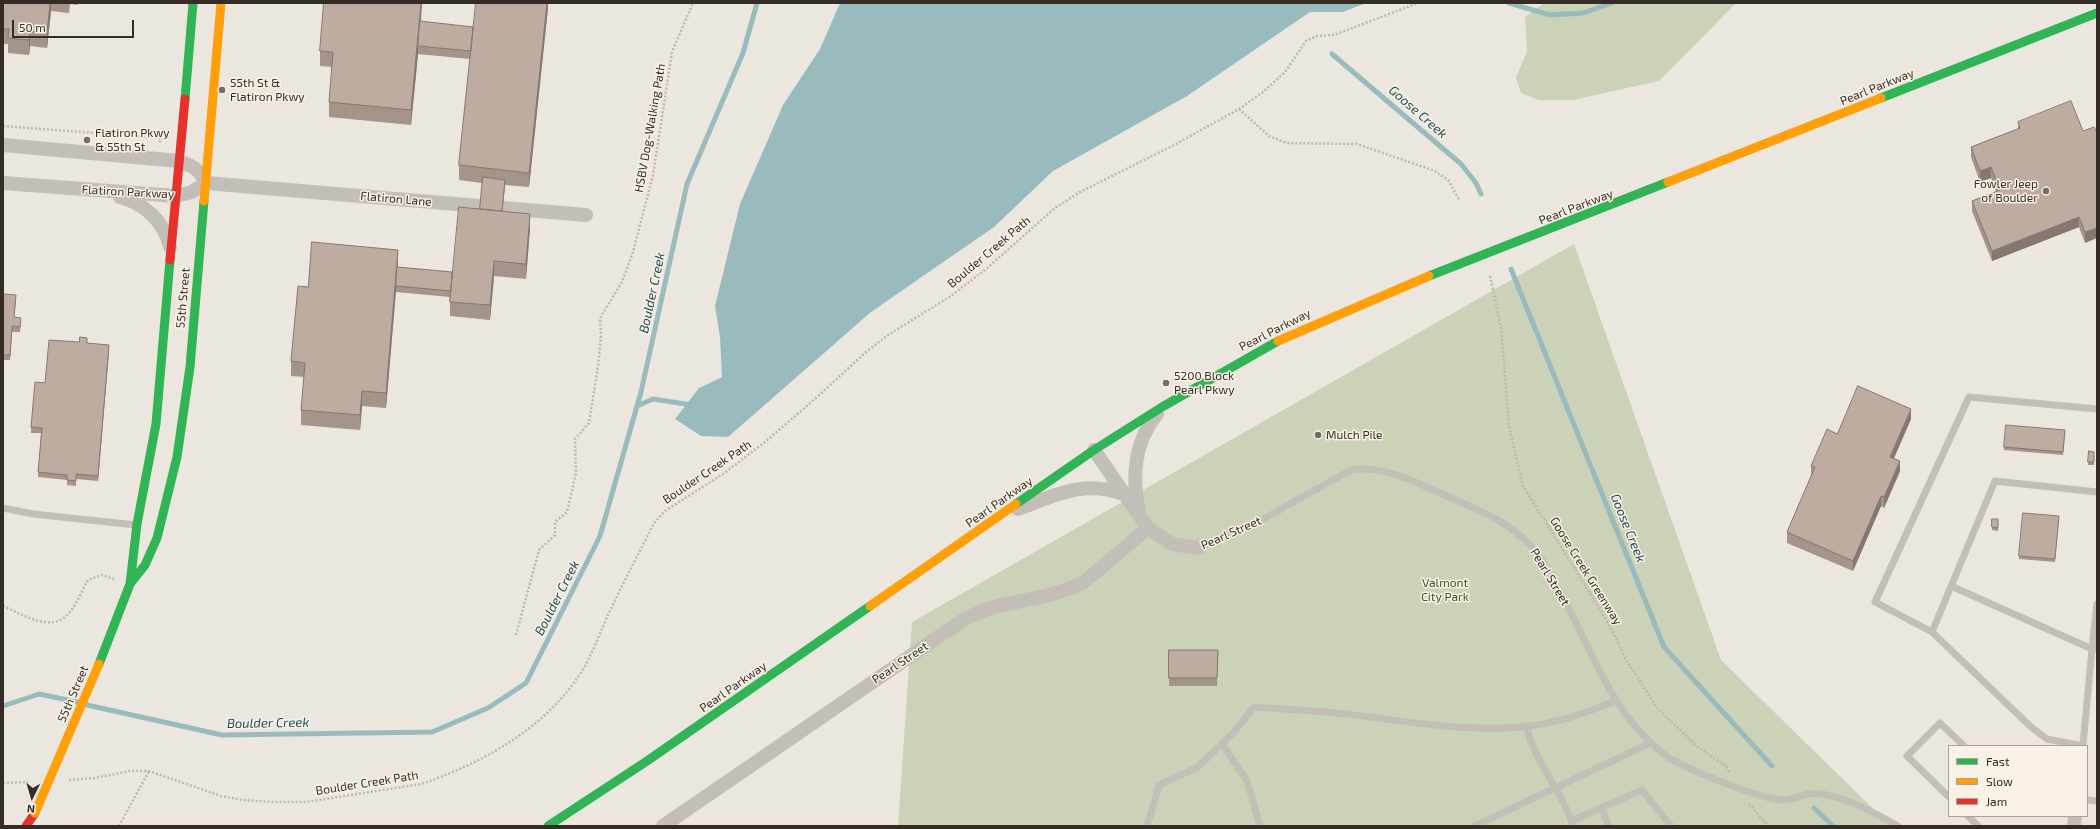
<!DOCTYPE html>
<style>
body{margin:0}
#map{position:relative;width:2100px;height:829px;overflow:hidden;background:#ebe7df;font-family:"Exo 2",sans-serif}
canvas{display:block}
.frame{position:absolute;inset:0;border:4px solid #352c26;pointer-events:none}
.legend{position:absolute;left:1948px;top:745px;width:140px;height:72px;box-sizing:border-box;background:#f9f1e5;border:1px solid #aba299;margin:0;padding:5px 7px;list-style:none;font-size:12px;color:#352c26}
.legend li{display:flex;align-items:center;gap:8px;height:20px}
.legend b{width:20px;border:1px solid #aba299}
.north{position:absolute;left:12px;top:777px;width:40px;height:40px;-webkit-text-stroke:3px #f9f1e5;paint-order:stroke;rotate:185deg;font-size:11px;font-weight:700;line-height:16px;text-align:center;color:#352c26}
.north::after{content:'';display:block;margin:auto;width:14px;height:18px;background:#352c26;clip-path:polygon(50% 0,100% 100%,50% 72%,0 100%)}
.scale{position:absolute;left:12px;top:20px;width:122px;height:18px;box-sizing:border-box;border:2px solid #352c26;border-top:0;padding-left:5px;font-size:12px;line-height:14px;white-space:nowrap;color:#352c26;-webkit-text-stroke:3px #f9f1e5;paint-order:stroke}
</style>
<div id="map">
<canvas width="2100" height="829"></canvas>
<div class="frame"></div>
<ul class="legend">
<li><b style="height:5px;background:#30b455"></b>Fast</li>
<li><b style="height:5px;background:#ff9f0a"></b>Slow</li>
<li><b style="height:5px;background:#e5322d"></b>Jam</li>
</ul>
<div class="north">N</div>
<div class="scale">50 m</div>
</div>
<script>
const g = document.querySelector('canvas').getContext('2d');
g.lineJoin = 'round';
function fillPath(path, color) {
  g.fillStyle = color;
  g.fill(path, 'evenodd');
}
function trace(path, color, width, dash) {
  g.strokeStyle = color;
  g.lineWidth = width;
  g.lineCap = dash ? 'butt' : 'round';
  g.setLineDash(dash || []);
  g.stroke(path);
}
function drawText(font, color, halo, rows, align = 'center') {
  g.font = font + ' "Exo 2",sans-serif';
  g.lineWidth = 3;
  g.setLineDash([]);
  g.textBaseline = 'middle';
  g.strokeStyle = halo;
  g.fillStyle = color;
  for (const [text, x, y, turn = 0] of rows) {
    g.save();
    g.translate(x, y);
    g.rotate((+turn || 0) * Math.PI / 180);
    g.textAlign = isNaN(turn) ? turn : align;
    if (halo) g.strokeText(text, 0, 0);
    g.fillText(text, 0, 0);
    g.restore();
  }
}
const green = new Path2D(`
 M1544,3H1736L1659,81L1573,100H1539L1521,93L1516,77L1527,52L1525,17Z
 M1574,244L1721,660L1891,826H898L912,622Z`);
const water = new Path2D(`
 M840,3H1366L1343,12H1310L1187,96L1053,171L994,227L871,312L728,437L701,436L675,419L699,388L722,377L720,337L715,306L740,204L783,105L820,49Z`);
const stream = new Path2D(`
 M1509,3L1550,15L1583,13L1612,3
 M1332,54L1461,164L1476,183L1481,194
 M1511,269L1664,647L1772,766
 M637,406L653,399L692,405
 M87,705L222,735L432,732L488,708L526,683L600,536L641,392L687,184L743,53L757,3
 M3,706L39,694L77,702
 M1814,808L1833,826`);
const path = new Path2D(`
 M1239,109L1269,136L1286,143L1357,144L1435,171L1448,180L1460,201
 M3,126L160,138V144
 M1490,276L1501,327L1509,426L1523,486L1596,603L1612,630L1625,658L1658,709L1699,748L1726,766L1730,773
 M3,606C22,614 52,634 69,613C77,604 82,590 88,580L102,575L114,579
 M516,635L539,550L555,535V522L567,512L576,473L575,439L589,423L598,366L601,336L600,318L622,282L633,252L653,175L672,52L693,3
 M69,780L95,778L130,771H149L221,796L243,800L273,802H306L421,784C483,763 546,728 582,671C593,653 600,632 609,613C623,583 639,553 654,523L665,511L723,474L765,442L816,398L866,352L888,335L951,296L986,269L1055,208L1080,192L1176,144L1239,109L1263,92L1285,72L1306,41L1317,36L1334,35L1418,3
 M3,783L28,782
 M1749,804L1768,826
 M119,826L149,771`);
const lane = new Path2D(`
 M3,508L33,514L136,525
 M1199,548L1258,522L1351,470C1381,465 1411,480 1438,492C1470,507 1504,518 1529,544C1541,555 1548,571 1556,585C1591,644 1609,715 1668,757C1686,769 1762,800 1783,800C1800,799 1806,790 1827,795C1852,800 1876,814 1898,826
 M1951,586L2092,649L2097,604
 M1932,632L1995,481L2097,492
 M1526,726C1532,749 1543,767 1555,787C1562,799 1568,813 1574,826
 M1222,744L1247,781L1260,826
 M2083,745L2092,649H2097
 M2083,746L2047,739L2031,727L1932,632L1875,602L1969,397L2097,409
 M1949,797L1907,756L1940,723L1964,746
 M2087,800L2097,801
 M1601,808L1609,826
 M1968,816L1978,826
 M1571,821L1642,790L1671,826
 M1147,826L1159,785L1198,767L1234,732L1254,707C1290,710 1326,711 1362,716C1420,723 1479,734 1537,725C1564,721 1590,711 1615,701
 M1475,826L1650,743`);
const street = new Path2D(`
 M3,145L179,161C193,166 199,169 206,183
 M3,183L176,196L192,192L206,183
 M206,183L586,215
 M120,197C145,204 164,221 170,247
 M1094,450L1148,528L1172,544L1199,548
 M1018,509C1054,496 1084,479 1123,494
 M1139,513C1132,478 1133,443 1157,414
 M663,826L963,620C973,615 983,610 994,607C1025,599 1055,597 1084,582L1148,528
 M2074,826L2075,816`);
const fast = new Path2D(`
 M1881,98L2097,13
 M185,99L193,3
 M1429,276L1668,182
 M1016,504L1094,450L1162,407L1278,341
 M130,584L137,524L156,424L170,260
 M99,664L130,584L145,565L157,538L177,457L190,367L204,201
 M548,826L647,761L870,606`);
const slow = new Path2D(`
 M1668,182L1881,98
 M204,201L221,3
 M1278,341L1429,276
 M870,606L1016,504`);
const jam = new Path2D(`
 M170,260L185,99
 M26,826L35,813`);
const slowBridge = new Path2D(`
 M35,813L99,664`);
const wall = new Path2D(`
 M3,3H78V5L70,4L69,13L51,11L47,48L30,46L29,55L8,53V44H3Z
 M324,3H422L421,22L473,27L548,3V8L529,187L505,185L502,211L530,228L526,279L494,276L490,320L450,316V297L396,292L386,408L362,406L360,430L301,425V410L304,377L291,376V361L308,287L398,267L452,272L480,209L482,183L459,180V165L470,59L418,54L411,125L329,117V102L332,67L320,66V51Z
 M2018,122L2083,131L2094,127L2085,243L2079,227L1992,261L1972,211V201L1996,192L1991,178L1980,182L1971,157V147L2018,129Z
 M3,294L16,300L14,317L21,323L20,332H12L10,360H3Z
 M79,342L87,343L109,350L98,481L76,479V486L67,485V480L38,477L41,433H31V427L45,383Z
 M1911,419L1894,458L1900,471L1884,508L1881,506L1853,571L1787,543V532L1811,476V466L1837,434Z
 M2065,433L2063,455L2004,450V447Z
 M2089,451L2094,452V465H2088Z
 M2059,516L2055,562L2019,559V556Z
 M1998,519V531L1992,530V527Z
 M1169,650H1218L1217,686H1169Z`);
const shadedWall = new Path2D(`
 M50,3H51V11L47,48V33Z
 M421,3H422L418,46V54L411,125V110Z
 M547,3H548V8L529,187V173Z
 M30,31V46L29,55V40Z
 M1991,167V178L1980,182V171Z
 M505,180V185L501,226V220Z
 M530,214V228L526,279V264Z
 M2079,217V227L1992,261V251Z
 M2097,228V238L2085,243V232Z
 M398,250V265L386,408V393Z
 M494,261V276L490,320V305Z
 M12,326V332L10,360V355Z
 M109,345V350L98,481V476Z
 M362,391V406L360,430V415Z
 M1911,409V419L1890,467V457Z
 M1900,461V471L1884,508V497Z
 M1881,496V506L1853,571V561Z`);
const building = new Path2D(`
 M3,3H50L47,33L30,31L29,40L8,38L9,29H3Z
 M324,3H421L411,110L329,102L333,52L320,51Z
 M476,3H547L529,173L459,165Z
 M420,21L473,27L471,51L418,46Z
 M2071,101L2083,131L2094,127L2097,133V228L2085,232L2079,217L1992,251L1972,201L2000,190L1991,167L1980,171L1971,147L2020,128L2018,122Z
 M483,177L505,180L502,211L480,209Z
 M459,207L530,214L526,264L494,261L490,305L450,302Z
 M312,242L398,250L386,393L362,391L360,415L301,410L305,363L291,361L298,286L308,287Z
 M397,267L452,272L451,291L396,286Z
 M3,294L16,295L14,317L21,318L20,327L12,326L10,355H3Z
 M80,337L87,338V343L109,345L98,476L76,474V481L67,480V475L38,472L42,428L31,427L35,382L45,383L49,340L79,342Z
 M1858,386L1911,409L1890,457L1900,461L1884,497L1881,496L1853,561L1787,532L1815,467L1811,466L1827,429L1837,434Z
 M2006,425L2065,430L2063,452L2004,447Z
 M2089,451L2094,452V462H2088Z
 M2023,513L2059,516L2055,559L2019,556Z
 M1992,519H1998V528L1992,527Z
 M1169,650H1218L1217,678H1169Z`);
const markers = [
 [222,90,4,"#756d67"],
 [87,140,4,"#756d67"],
 [2046,191,4,"#756d67"],
 [1166,383,4,"#756d67"],
 [1318,435,4,"#756d67"]
];
const poiNames = [
 ["55th St &",230,83],
 ["Flatiron Pkwy",230,97],
 ["Flatiron Pkwy",95,133],
 ["& 55th St",95,147],
 ["Fowler Jeep",2038,184,"right"],
 ["of Boulder",2038,198,"right"],
 ["5200 Block",1174,376],
 ["Pearl Pkwy",1174,390],
 ["Mulch Pile",1326,435]
];
const streetNames = [
 ["Pearl Parkway",1877,87,-22],
 ["HSBV Dog-Walking Path",650,128,-80],
 ["Flatiron Parkway",128,192,3],
 ["Flatiron Lane",396,199,5],
 ["Pearl Parkway",1576,207,-21],
 ["Boulder Creek Path",989,252,-40],
 ["55th Street",183,298,-85],
 ["Pearl Parkway",1275,330,-27],
 ["Boulder Creek Path",707,472,-34],
 ["Pearl Parkway",999,502,-35],
 ["Pearl Street",1231,533,-24],
 ["Goose Creek Greenway",1586,571,58],
 ["Pearl Street",1550,577,59],
 ["Pearl Street",900,663,-34],
 ["Pearl Parkway",733,687,-35],
 ["55th Street",73,694,-67],
 ["Boulder Creek Path",367,783,-9]
];
const parkNames = [
 ["Valmont",1445,583],
 ["City Park",1445,597]
];
const waterNames = [
 ["Goose Creek",1418,112,41],
 ["Boulder Creek",652,293,-78],
 ["Goose Creek",1628,528,68],
 ["Boulder Creek",557,598,-63],
 ["Boulder Creek",268,723,-1]
];
fillPath(green, '#cbd2b8');
fillPath(water, '#9abbbd');
trace(stream, '#9abbbd', 5);
trace(path, '#bdb7b0', 2.5, [2, 2]);
trace(lane, '#c4beb8', 7);
trace(street, '#c4beb8', 14);
trace(fast, '#30b455', 9);
trace(slow, '#ff9f0a', 9);
trace(jam, '#e5322d', 9);
trace(slowBridge, '#ff9f0a', 9);
fillPath(wall, '#a4948a');
fillPath(shadedWall, '#867870');
fillPath(building, '#bfaca0');
trace(building, '#867870', 1);
for (const [x, y, r, color] of markers) {
  const dot = new Path2D();
  dot.arc(x, y, r, 0, 2 * Math.PI);
  g.fillStyle = color;
  g.fill(dot);
  trace(dot, '#f9f1e5', 1.5);
}
drawText('12px', '#352c26', '#f9f1e5', poiNames, 'left');
drawText('12px', '#352c26', '#f9f1e5', streetNames);
drawText('12px', '#41532a', '#f9f1e5', parkNames);
drawText('italic 13px', '#1c4e56', '#f9f1e5', waterNames);
</script>
